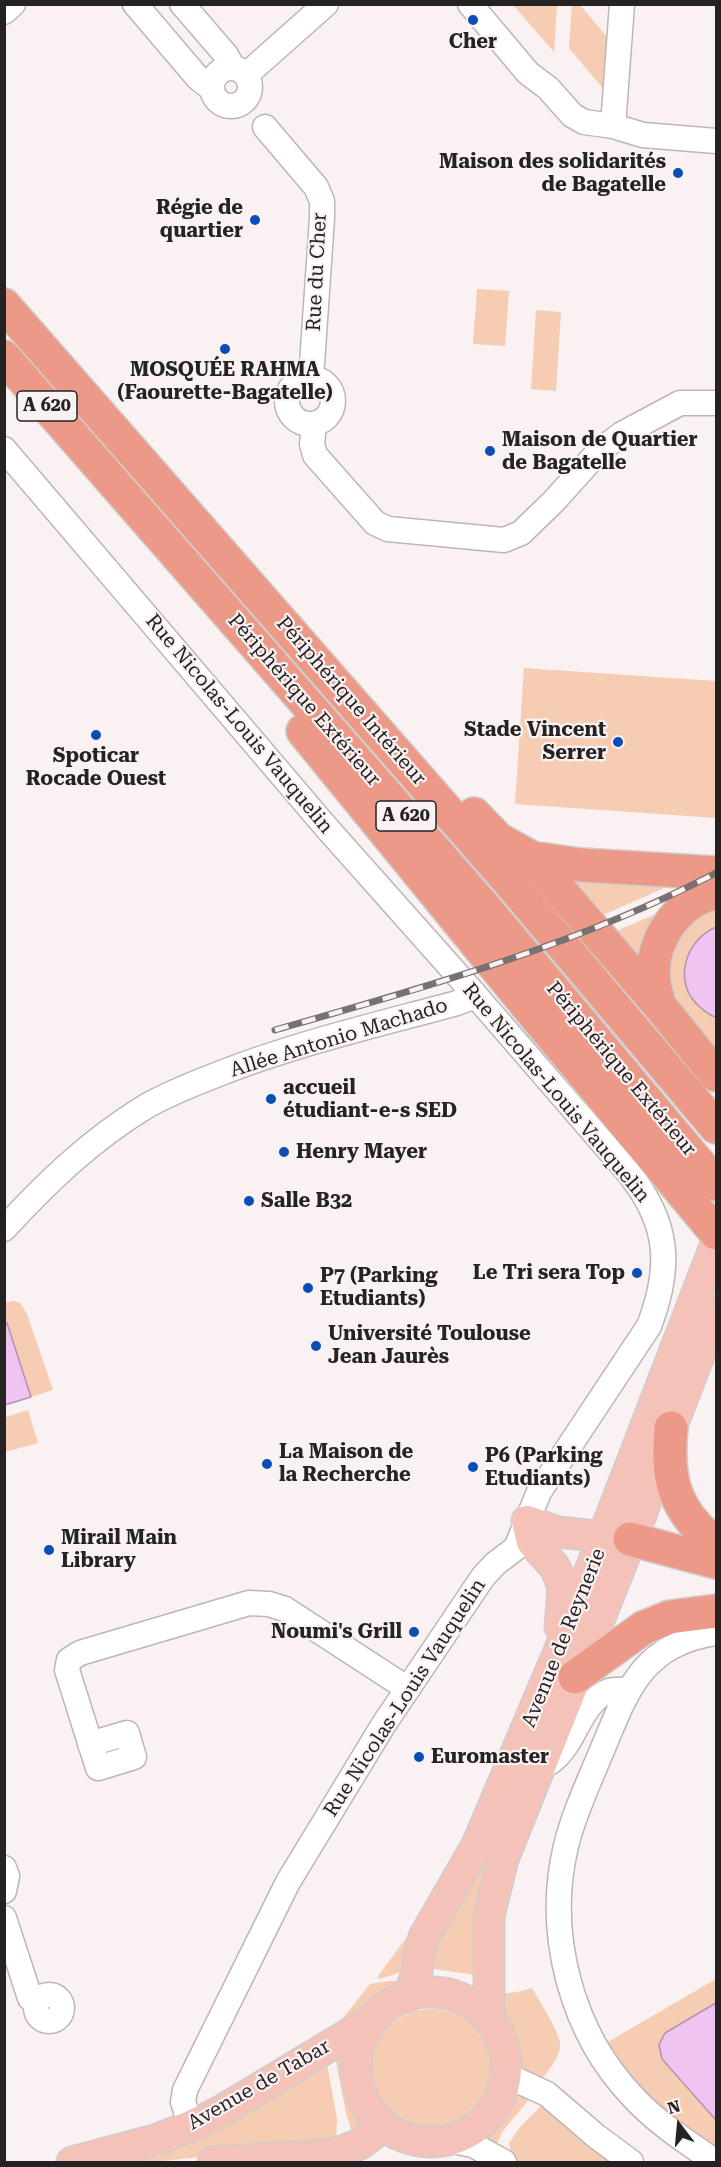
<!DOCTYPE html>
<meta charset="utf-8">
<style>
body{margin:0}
#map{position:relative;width:721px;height:2167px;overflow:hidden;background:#faf1f2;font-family:"Roboto Serif",serif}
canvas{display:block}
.frame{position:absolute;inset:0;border:6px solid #252222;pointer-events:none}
.north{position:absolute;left:649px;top:2095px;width:60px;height:60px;-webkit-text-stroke:4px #faf1f2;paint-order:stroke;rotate:344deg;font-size:16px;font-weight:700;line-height:24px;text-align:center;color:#252222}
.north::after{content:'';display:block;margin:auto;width:21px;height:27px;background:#252222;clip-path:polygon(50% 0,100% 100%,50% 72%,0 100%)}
</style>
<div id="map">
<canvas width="721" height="2167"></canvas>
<div class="frame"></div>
<div class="north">N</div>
</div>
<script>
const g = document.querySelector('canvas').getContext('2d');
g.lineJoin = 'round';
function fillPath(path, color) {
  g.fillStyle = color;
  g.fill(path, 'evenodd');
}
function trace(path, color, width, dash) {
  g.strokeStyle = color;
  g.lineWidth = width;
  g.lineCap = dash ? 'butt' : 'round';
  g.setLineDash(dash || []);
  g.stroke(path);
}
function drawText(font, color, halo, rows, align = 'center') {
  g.font = font + ' "Roboto Serif",serif';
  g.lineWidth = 4.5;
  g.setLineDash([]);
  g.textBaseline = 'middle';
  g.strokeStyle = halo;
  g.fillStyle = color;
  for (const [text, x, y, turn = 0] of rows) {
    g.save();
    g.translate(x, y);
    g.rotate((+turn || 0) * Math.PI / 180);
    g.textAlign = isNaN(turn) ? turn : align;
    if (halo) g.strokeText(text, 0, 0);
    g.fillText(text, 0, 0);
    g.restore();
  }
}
const green = new Path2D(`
 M513,5H557L554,52Z
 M572,5H580L608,38L605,91L569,48Z
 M477,289L509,291L505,346L473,344Z
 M536,310L561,312L556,391L531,389Z
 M524,668L716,681V818L515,804Z
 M557,868L689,877L594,919Z
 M716,903L712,1017H716V1060L677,1012L664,948L677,924Z
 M670,908L643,961L607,935Z
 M14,1301L20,1303L27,1314L53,1390L5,1405V1302Z
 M28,1410L38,1443L5,1452V1417Z
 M500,1816L482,1976L427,1968V1958Z
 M418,1922L408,1970L379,1979L378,1976Z
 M716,1979V2003L665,2033L716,2120V2147L653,2103L628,2075L606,2043Z
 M388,1981H401L335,2028L370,1984Z
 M532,1988C539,2000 558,2030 560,2043C561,2056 549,2070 541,2080L523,2072C517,2054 515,2030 500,2016L499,1994L518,1992Z
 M371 2070a61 61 0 1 1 122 0a61 61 0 1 1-122 0Z
 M351,2047C352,2053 349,2059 348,2066C348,2087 356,2107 371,2123L352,2133L346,2113L334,2052Z
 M326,2058L337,2119L336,2142L155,2162H104Z
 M519,2091L532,2096L502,2132L495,2149L485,2140V2135C499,2124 507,2111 513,2094Z
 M545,2102L621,2162H521L511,2160L512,2156L509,2143L520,2127Z`);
const water = new Path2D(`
 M716,927V1017C710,1016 706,1012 701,1008C671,984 685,940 716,927Z
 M7,1323L31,1397L5,1405L4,1324Z
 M716,2003V2120L662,2059L659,2045L665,2033Z`);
const minor = new Path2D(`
 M135,4L198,78L212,89
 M182,4L226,55L233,68
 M470,4L528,73L548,88L572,115L584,122L613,126L643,135L716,141
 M4,12L13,4
 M212 87a19 19 0 1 1 38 0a19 19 0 1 1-38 0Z
 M246,75L326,4
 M613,126L622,4
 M265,127L316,187L322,201V218L312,364L303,378
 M287 401a23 23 0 1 1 46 0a23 23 0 1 1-46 0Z
 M314,424L312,444L315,455L375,523L388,529L504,540L521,533L554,501L599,451L622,434L680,403H716
 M4,449L326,827L470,989L628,1172C669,1223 672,1266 649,1326L539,1492L516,1548L495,1564L483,1577L384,1724L288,1882L185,2090L183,2102L191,2126
 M4,1229C47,1182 91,1140 145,1107C167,1094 193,1084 216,1075C294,1044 376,1025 457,1003L475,996
 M716,1633C644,1644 628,1687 603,1748C591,1777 573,1815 566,1846C545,1933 571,2033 634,2098C657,2123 688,2143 716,2162
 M90,1744L127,1733L134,1757L98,1768L67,1670L69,1660L80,1653L249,1603L269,1604L285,1609L408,1689
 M541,1767C545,1765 550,1763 553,1760C576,1742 580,1702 609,1691C615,1689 622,1690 628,1690
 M4,1868L7,1876L4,1891
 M4,1918L30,1998L37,2002
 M36 2008a13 13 0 1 1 26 0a13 13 0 1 1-26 0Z
 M506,2075L547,2094L596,2136L631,2162
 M447,2140L473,2145L504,2162`);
const major = new Path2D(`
 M527,1521L532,1542L554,1566L559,1576L563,1589L560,1627
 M527,1521L558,1532L624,1539
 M356 2067a75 75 0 1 1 150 0a75 75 0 1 1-150 0Z
 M408,1997L417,1973L418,1959L424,1937L477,1845L558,1654L716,1244
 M489,2020V1916L503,1859L641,1515L671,1428L716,1312
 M72,2162L155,2140L191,2126L223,2110L374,2019
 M213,2162L324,2155L343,2151L362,2143L384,2125`);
const highway = new Path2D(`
 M4,305L506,878L716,1127
 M4,357L486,909L716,1184
 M303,731L538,1019L716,1233
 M474,814L498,839L532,858L581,865L716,873
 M532,858L659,1005L716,1075
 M659,1005C658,998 655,990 654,982C649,943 677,900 716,893
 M671,1428C666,1479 674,1511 716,1544
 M630,1539L716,1562
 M575,1677L643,1628L670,1617L716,1611`);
const rail = new Path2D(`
 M275,1030C426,987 577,945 716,873`);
const markers = [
 [473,20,6,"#094db7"],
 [678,173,6,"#094db7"],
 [255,220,6,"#094db7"],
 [225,349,6,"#094db7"],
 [490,451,6,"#094db7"],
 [96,735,6,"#094db7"],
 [618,742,6,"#094db7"],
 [271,1099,6,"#094db7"],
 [284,1152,6,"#094db7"],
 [249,1201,6,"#094db7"],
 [637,1273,6,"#094db7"],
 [308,1288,6,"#094db7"],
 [316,1346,6,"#094db7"],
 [267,1464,6,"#094db7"],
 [473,1467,6,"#094db7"],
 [49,1550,6,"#094db7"],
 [414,1632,6,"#094db7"],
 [419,1757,6,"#094db7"]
];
const shields = [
 [47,406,60],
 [406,816,60]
];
const shieldNames = [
 ["A 620",47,406],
 ["A 620",406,816]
];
const poiNames = [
 ["Cher",473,42,"center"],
 ["Maison des solidarités",666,162,"right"],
 ["de Bagatelle",666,185,"right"],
 ["Régie de",243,208,"right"],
 ["quartier",243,231,"right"],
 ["MOSQUÉE RAHMA",225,370,"center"],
 ["(Faourette-Bagatelle)",225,393,"center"],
 ["Maison de Quartier",502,440],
 ["de Bagatelle",502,463],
 ["Stade Vincent",606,730,"right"],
 ["Serrer",606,753,"right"],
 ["Spoticar",96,756,"center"],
 ["Rocade Ouest",96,779,"center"],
 ["accueil",283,1088],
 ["étudiant-e-s SED",283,1111],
 ["Henry Mayer",296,1152],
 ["Salle B32",261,1201],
 ["Le Tri sera Top",625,1273,"right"],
 ["P7 (Parking",320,1276],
 ["Etudiants)",320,1299],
 ["Université Toulouse",328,1334],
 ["Jean Jaurès",328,1357],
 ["La Maison de",279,1452],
 ["la Recherche",279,1475],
 ["P6 (Parking",485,1456],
 ["Etudiants)",485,1479],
 ["Mirail Main",61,1538],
 ["Library",61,1561],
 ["Noumi's Grill",402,1632,"right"],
 ["Euromaster",431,1757]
];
const streetNames = [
 ["Rue du Cher",317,272,-87],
 ["Périphérique Extérieur",304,700,49],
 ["Périphérique Intérieur",351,701,49],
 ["Rue Nicolas-Louis Vauquelin",239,724,50],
 ["Allée Antonio Machado",339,1038,-17],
 ["Périphérique Extérieur",621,1069,50],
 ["Rue Nicolas-Louis Vauquelin",556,1093,50],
 ["Avenue de Reynerie",564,1638,-68],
 ["Rue Nicolas-Louis Vauquelin",405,1698,-57],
 ["Avenue de Tabar",259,2085,-30]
];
fillPath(green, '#f6ccb2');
fillPath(water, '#f0c4f0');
trace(water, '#b393b2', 1.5);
trace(minor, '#bdb5b6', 27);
trace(major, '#cfcece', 33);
trace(highway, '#cfcece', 36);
trace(minor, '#fff', 24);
trace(major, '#f4c2b8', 30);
trace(highway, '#ed9988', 33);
trace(rail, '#777172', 7);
trace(rail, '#faf1f2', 4.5, [14]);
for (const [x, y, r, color] of markers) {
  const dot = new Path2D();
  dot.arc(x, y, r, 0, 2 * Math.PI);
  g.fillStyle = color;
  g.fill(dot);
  trace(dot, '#faf1f2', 2);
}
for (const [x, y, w] of shields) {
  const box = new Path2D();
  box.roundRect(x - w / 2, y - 15, w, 30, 4.5);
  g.fillStyle = '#faf1f2';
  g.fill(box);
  trace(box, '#252222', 1.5);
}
drawText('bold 18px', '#252222', null, shieldNames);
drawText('bold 20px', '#252222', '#faf1f2', poiNames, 'left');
drawText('20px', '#252222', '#faf1f2', streetNames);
</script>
